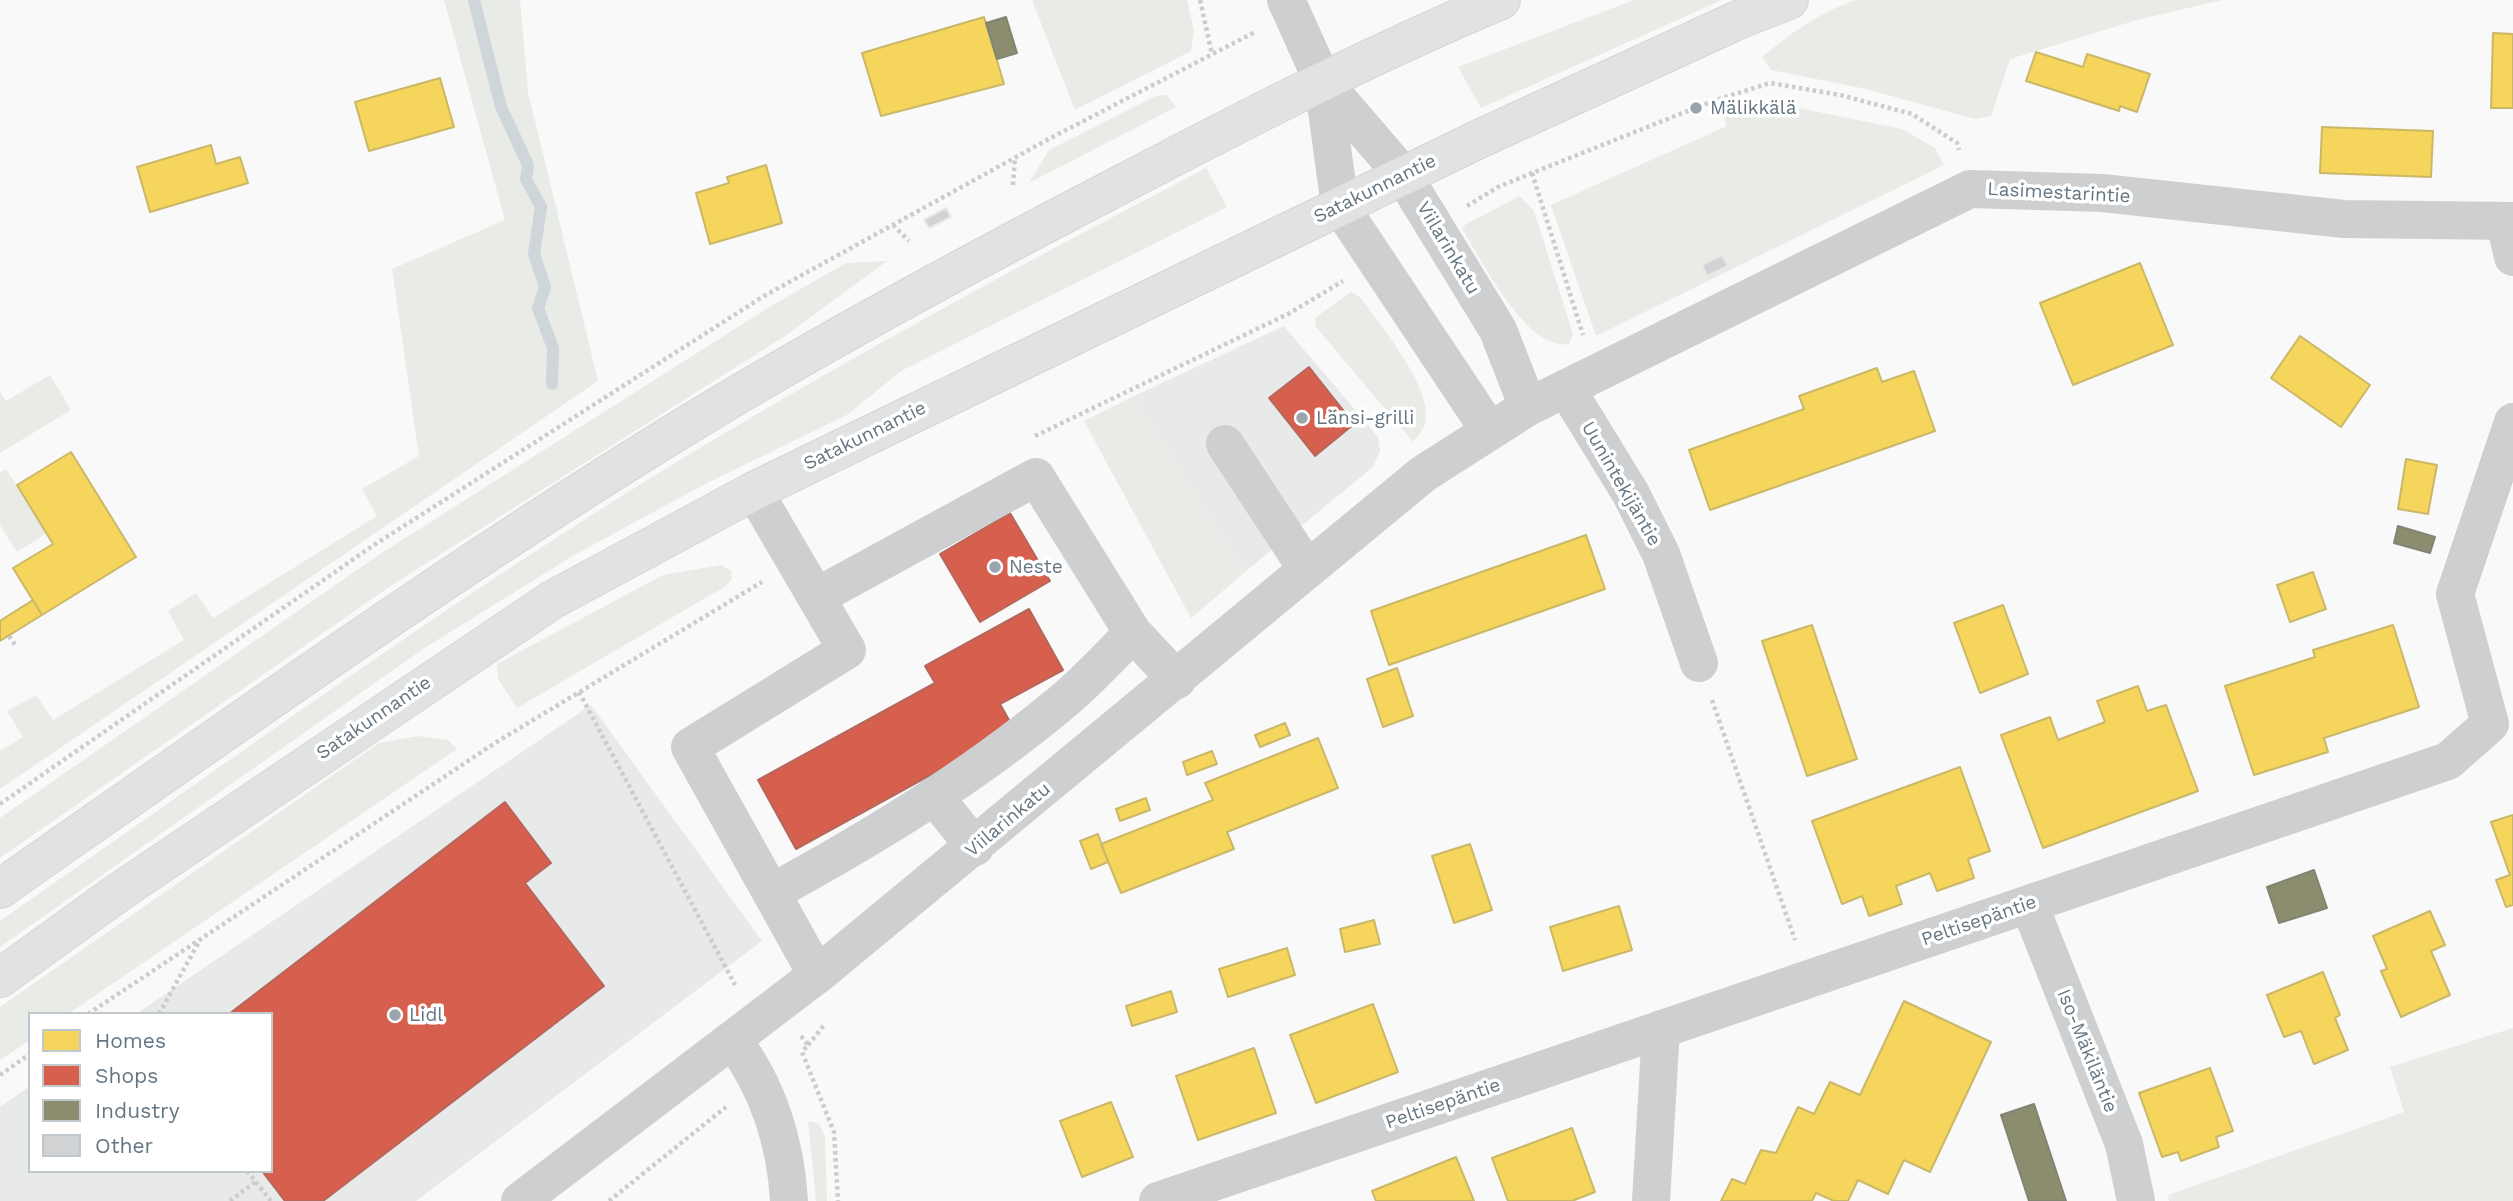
<!DOCTYPE html>
<meta charset="utf-8">
<style>
body{margin:0}
#map{position:relative;width:2513px;height:1201px;overflow:hidden;background:#f9f9f9;font-family:"Work Sans",sans-serif}
canvas{display:block}
.legend{position:absolute;left:28px;top:1012px;width:245px;height:161px;box-sizing:border-box;background:#fff;border:2px solid #c1c8cd;margin:0;padding:9px 12px;list-style:none;font-size:21px;color:#657683}
.legend li{display:flex;align-items:center;gap:14px;height:35px}
.legend b{width:35px;border:2px solid #c1c8cd}
</style>
<div id="map">
<canvas width="2513" height="1201"></canvas>
<ul class="legend">
<li><b style="height:19px;background:#f6d55c"></b>Homes</li>
<li><b style="height:19px;background:#d6604d"></b>Shops</li>
<li><b style="height:19px;background:#8c8c6e"></b>Industry</li>
<li><b style="height:19px;background:#d0d2d3"></b>Other</li>
</ul>
</div>
<script>
const g = document.querySelector('canvas').getContext('2d');
g.lineJoin = 'round';
function fillPath(path, color) {
  g.fillStyle = color;
  g.fill(path, 'evenodd');
}
function trace(path, color, width, dash) {
  g.strokeStyle = color;
  g.lineWidth = width;
  g.lineCap = dash ? 'butt' : 'round';
  g.setLineDash(dash || []);
  g.stroke(path);
}
function drawText(font, color, halo, rows, align = 'center') {
  g.font = font + ' "Work Sans",sans-serif';
  g.lineWidth = 7;
  g.setLineDash([]);
  g.textBaseline = 'middle';
  g.strokeStyle = halo;
  g.fillStyle = color;
  for (const [text, x, y, turn = 0] of rows) {
    g.save();
    g.translate(x, y);
    g.rotate((+turn || 0) * Math.PI / 180);
    g.textAlign = isNaN(turn) ? turn : align;
    if (halo) g.strokeText(text, 0, 0);
    g.fillText(text, 0, 0);
    g.restore();
  }
}
const built = new Path2D(`
 M1284,326L1378,437L1380,451L1373,467L1245,572L1132,397Z
 M591,705L762,941L416,1201H0V1107L30,1086V1171H271V1014H136Z`);
const green = new Path2D(`
 M444,0H520L528,92L598,381L0,789V751L23,737L7,711L36,695L53,720L184,640L168,611L196,593L213,618L377,516L362,489L419,456L392,269L505,220Z
 M1032,0H1187L1194,31L1191,51L1075,110Z
 M1634,0H1722L1481,108L1458,67Z
 M1856,0H2222L2137,20L2010,59L1991,116L1975,119L1866,89L1771,70L1762,57C1791,33 1820,12 1856,0Z
 M1167,95L1176,107L1029,183L1049,150L1156,96Z
 M1754,99L1902,129L1935,148L1944,165L1596,336L1551,205L1727,126L1721,109Z
 M1206,168L1227,207L901,371L847,415L707,483L576,554L423,649L0,947V921C229,762 455,596 693,452C861,351 1033,258 1206,168Z
 M1520,196L1534,211L1573,334L1569,344C1526,351 1482,260 1462,229L1466,224Z
 M887,261L785,336L392,585L0,858V818L380,554L771,306L846,263Z
 M1351,292L1361,298C1381,327 1434,388 1425,424C1423,430 1417,437 1413,442L1316,327L1315,318Z
 M50,375L71,410L0,453V392L6,401Z
 M1132,397L1245,572L1191,618L1084,421Z
 M6,469L47,533L17,552L0,525V472Z
 M721,565L731,571L732,579L726,586L517,708L498,679L497,664L663,575Z
 M417,736L448,740L457,749L68,1014H30V1040L0,1060V1007L379,743Z
 M2513,1028V1201H2169L2168,1195L2404,1112L2390,1067Z
 M808,1121L819,1124L825,1137L827,1201H816Z`);
const homes = new Path2D(`
 M984,17L1004,84L881,116L862,53Z
 M2493,33L2513,34V108H2491Z
 M2036,52L2083,67L2087,54L2150,74L2137,112L2120,106L2119,111L2026,81Z
 M440,78L454,127L369,151L355,102Z
 M2322,127L2433,131L2431,177L2320,173Z
 M211,145L216,164L240,157L248,183L150,212L137,167Z
 M766,165L782,223L710,244L696,193L729,183L727,177Z
 M2140,263L2173,345L2073,385L2040,303Z
 M2300,336L2370,385L2341,427L2271,378Z
 M1877,368L1882,382L1914,371L1935,431L1710,510L1689,450L1804,409L1799,396Z
 M71,452L136,557L42,615L13,568L53,544L17,485Z
 M2406,459L2437,465L2428,514L2398,509Z
 M1586,535L1605,589L1389,665L1371,611Z
 M2313,572L2326,609L2290,622L2277,585Z
 M33,600L42,615L0,641V621Z
 M2003,605L2028,674L1980,693L1954,623Z
 M1812,625L1857,759L1807,776L1762,641Z
 M2393,625L2419,707L2324,738L2328,752L2254,775L2225,686L2315,657L2313,650Z
 M1397,668L1413,716L1383,727L1367,679Z
 M2138,686L2147,711L2166,705L2198,791L2043,848L2001,735L2050,717L2058,740L2105,722L2097,701Z
 M1285,723L1290,735L1260,747L1255,735Z
 M1318,738L1338,788L1227,832L1234,849L1121,893L1101,844L1213,800L1205,783Z
 M1212,751L1217,764L1187,775L1183,762Z
 M1960,767L1990,851L1968,859L1974,878L1937,891L1930,873L1896,886L1902,904L1869,916L1862,896L1842,904L1812,821Z
 M1146,798L1150,810L1120,821L1116,809Z
 M2513,815V905L2506,907L2496,880L2510,875L2491,822Z
 M1098,834L1108,862L1091,869L1080,841Z
 M1470,844L1492,910L1454,923L1432,856Z
 M1619,906L1632,950L1563,971L1550,927Z
 M2430,911L2445,945L2431,951L2450,995L2401,1017L2381,971L2387,969L2373,936Z
 M1374,920L1380,944L1345,952L1340,929Z
 M1287,948L1295,975L1228,997L1219,969Z
 M2323,972L2340,1015L2335,1018L2348,1050L2314,1064L2301,1031L2284,1037L2267,995Z
 M1171,991L1177,1012L1132,1026L1126,1006Z
 M1904,1001L1991,1042L1930,1172L1904,1160L1888,1194L1858,1180L1848,1201H1834L1816,1193L1812,1201H1721L1732,1179L1745,1184L1761,1150L1776,1153L1798,1107L1814,1114L1830,1082L1860,1095Z
 M1373,1004L1398,1072L1316,1103L1290,1035Z
 M1254,1048L1276,1113L1198,1140L1176,1076Z
 M2210,1068L2233,1131L2216,1137L2219,1147L2181,1161L2178,1152L2162,1157L2139,1093Z
 M1111,1102L1133,1157L1082,1177L1060,1121Z
 M1572,1128L1595,1192L1572,1201H1508L1492,1158Z
 M1456,1157L1474,1201H1376L1372,1191Z`);
const shops = new Path2D(`
 M1309,367L1354,424L1315,456L1269,398Z
 M1010,513L1050,581L980,622L940,554Z
 M1029,609L1063,670L1000,704L1014,729L796,849L758,780L935,683L925,666Z
 M505,802L551,863L525,883L604,986L323,1201H285L262,1171H271V1014H229Z`);
const industry = new Path2D(`
 M1006,17L1017,53L997,59L986,23Z
 M2398,526L2435,537L2430,553L2394,543Z
 M2314,870L2327,908L2279,923L2267,887Z
 M2034,1104L2066,1201H2029L2001,1115Z`);
const stream = new Path2D(`
 M474,0L501,107L528,165L526,179L541,207L534,254L545,287L538,308L553,348L552,384`);
const building = new Path2D(`
 M946,208L951,217L929,228L924,220Z
 M1722,255L1728,266L1707,276L1702,265Z`);
const path = new Path2D(`
 M1200,0L1212,54
 M1532,173L1583,335
 M1013,185L1015,158
 M1467,206L1498,187L1532,173L1713,101L1770,83L1840,95L1912,114L1957,143L1959,150
 M893,225L909,241
 M1035,436L1290,313L1343,281
 M9,636L15,645
 M579,692L735,985
 M1712,700L1795,940
 M0,804L374,545L764,296L1045,141L1255,32
 M88,1014L495,743L762,582
 M159,1014L200,940
 M801,1036L808,1045L802,1052L834,1132L838,1201
 M808,1045L824,1025
 M0,1075L30,1054
 M247,1171L271,1201
 M230,1201L255,1182
 M609,1201L726,1107`);
const minor = new Path2D(`
 M1286,0L1323,82L1403,175L1498,330L1528,407
 M1323,82L1340,206L1489,430
 M2505,222L2513,257
 M1566,388L1631,494L1661,554L1699,663
 M1225,444L1307,569
 M754,491L847,650L690,747L817,975
 M816,597L1036,477L1133,633L1177,680
 M934,796L975,847
 M771,893C870,839 969,779 1056,707C1084,685 1108,658 1133,633
 M2029,904L2124,1144L2136,1201
 M733,1041C768,1086 786,1144 789,1201
 M520,1201L817,975L1423,474L1528,407L1970,189L2102,193L2344,219L2513,221
 M1158,1201L2448,761L2490,724L2455,594L2513,422
 M1651,1201L1661,1029`);
const major = new Path2D(`
 M0,889C237,723 473,554 722,404C853,326 987,254 1122,184C1246,119 1372,54 1501,0
 M0,978L119,892L552,600L754,491L1477,140L1738,20L1789,0`);
const markers = [
 [1696,108,7,"#99a4ac"],
 [1302,418,7,"#99a4ac"],
 [995,567,7,"#99a4ac"],
 [395,1015,7,"#99a4ac"]
];
const poiNames = [
 ["Mälikkälä",1710,108],
 ["Länsi-grilli",1316,418],
 ["Neste",1009,567],
 ["Lidl",409,1015]
];
const streetNames = [
 ["Satakunnantie",1375,189,-26],
 ["Lasimestarintie",2059,193,3],
 ["Viilarinkatu",1448,248,59],
 ["Satakunnantie",865,436,-26],
 ["Uunintekijäntie",1621,484,60],
 ["Satakunnantie",374,718,-34],
 ["Viilarinkatu",1008,820,-40],
 ["Peltisepäntie",1979,921,-19],
 ["Iso-Mäkiläntie",2087,1051,68],
 ["Peltisepäntie",1443,1104,-19]
];
fillPath(built, '#e8e9e9');
fillPath(green, '#e8ebe6');
fillPath(homes, '#f6d55c');
trace(homes, '#cab868', 2);
fillPath(shops, '#d6604d');
trace(shops, '#b4675d', 2);
fillPath(industry, '#8c8c6e');
trace(industry, '#808574', 2);
trace(stream, '#ced6d9', 12);
fillPath(building, '#d0d2d3');
trace(building, '#e8e8e8', 2);
trace(major, '#d5d6d7', 40);
trace(path, '#cbcccd', 4.5, [3.5, 3.5]);
trace(minor, '#cecfd0', 38);
trace(major, '#e1e2e2', 38);
for (const [x, y, r, color] of markers) {
  const dot = new Path2D();
  dot.arc(x, y, r, 0, 2 * Math.PI);
  g.fillStyle = color;
  g.fill(dot);
  trace(dot, '#fff', 2.5);
}
drawText('19px', '#657683', '#fff', poiNames, 'left');
drawText('19px', '#657683', '#fff', streetNames);
</script>
